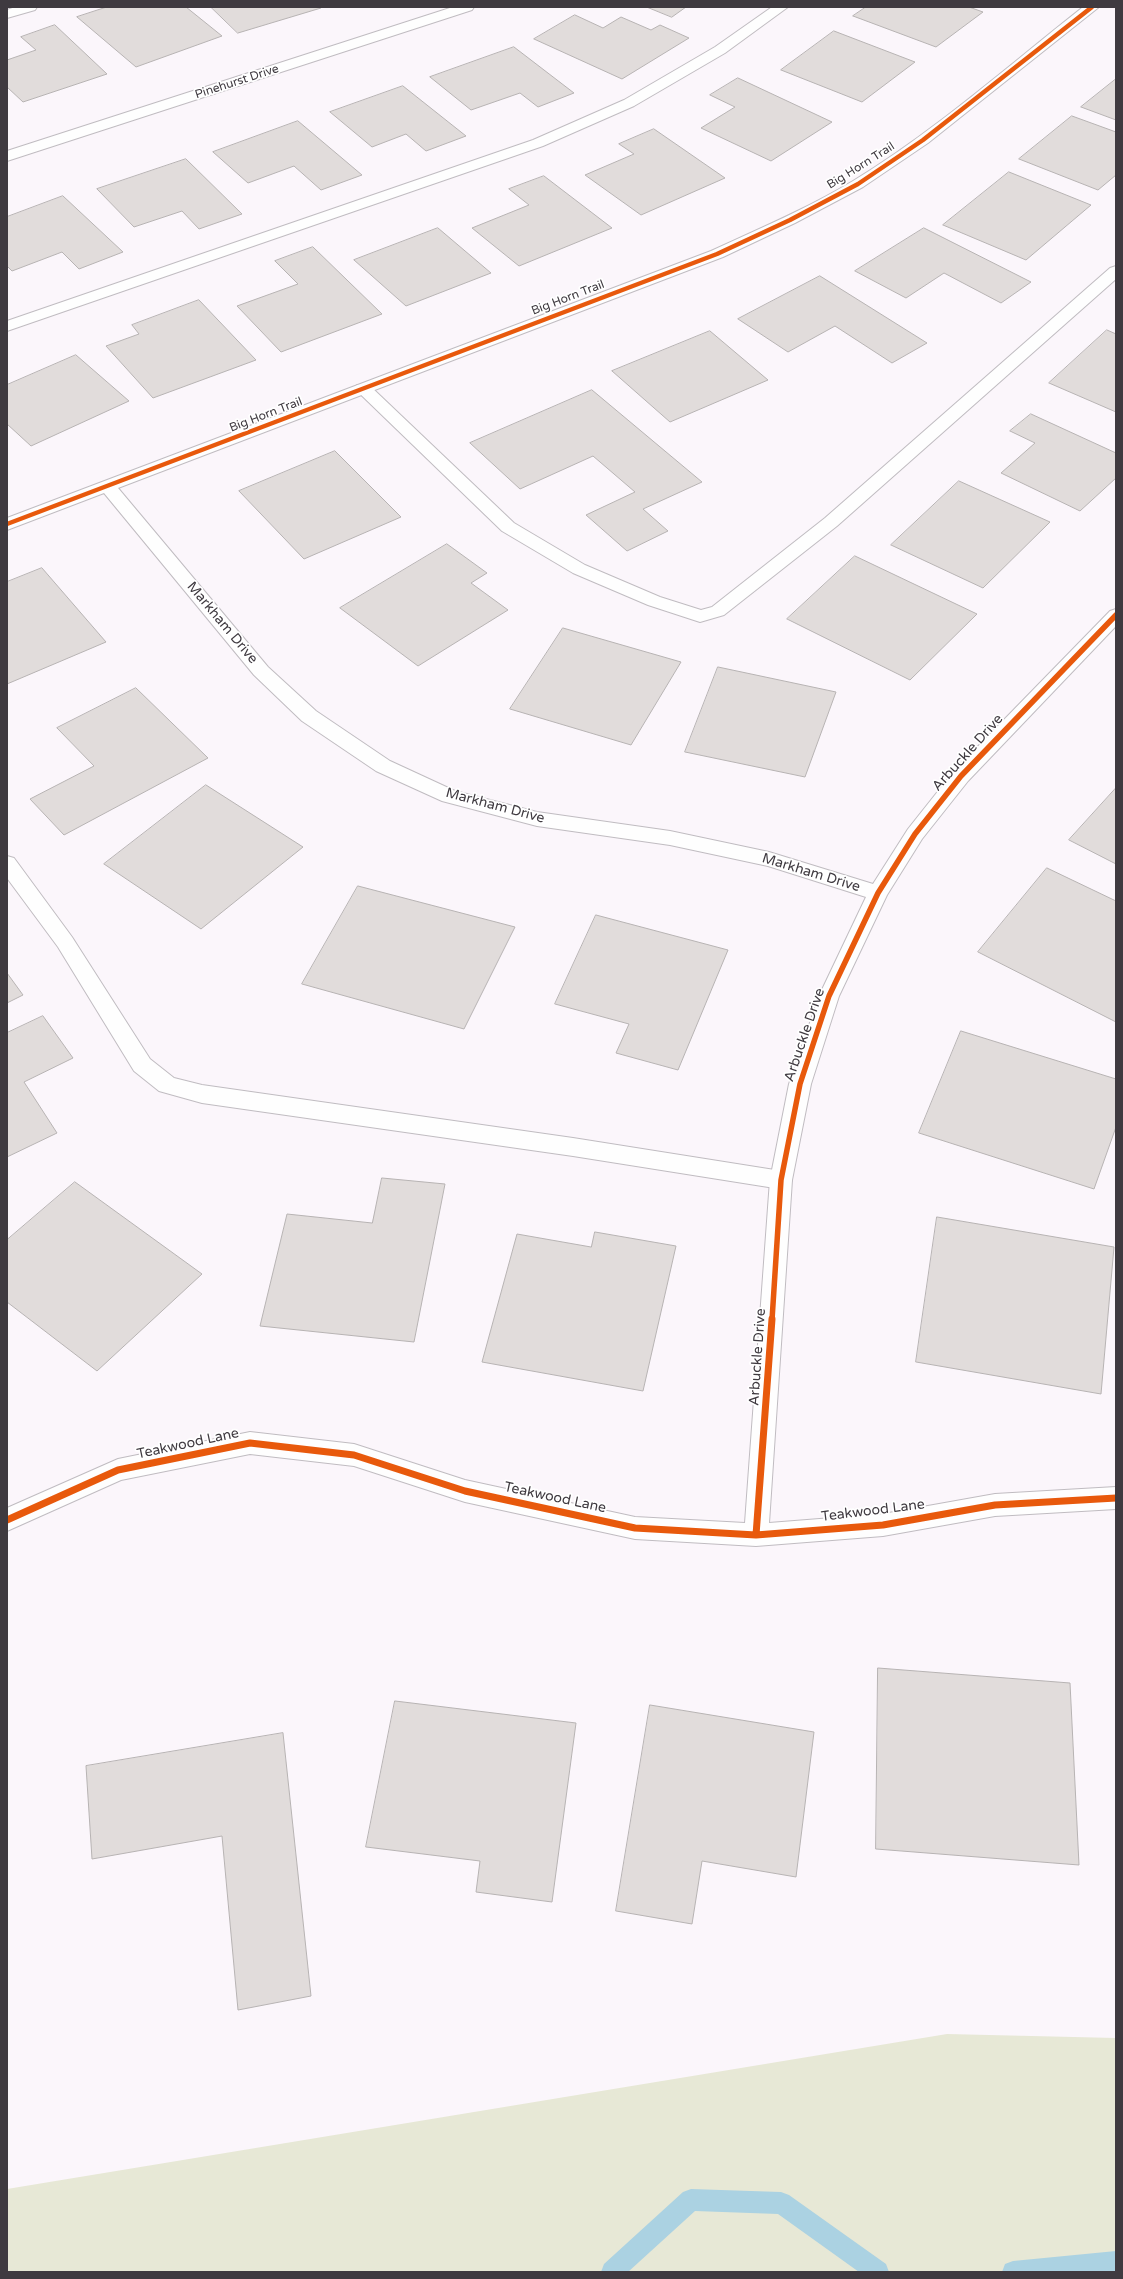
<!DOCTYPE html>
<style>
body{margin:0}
#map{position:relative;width:1123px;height:2279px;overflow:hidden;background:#fbf6fb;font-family:"Varela Round",sans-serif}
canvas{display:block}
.frame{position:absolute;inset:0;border:8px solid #3f3a40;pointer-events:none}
</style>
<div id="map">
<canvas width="1123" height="2279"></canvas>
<div class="frame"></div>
</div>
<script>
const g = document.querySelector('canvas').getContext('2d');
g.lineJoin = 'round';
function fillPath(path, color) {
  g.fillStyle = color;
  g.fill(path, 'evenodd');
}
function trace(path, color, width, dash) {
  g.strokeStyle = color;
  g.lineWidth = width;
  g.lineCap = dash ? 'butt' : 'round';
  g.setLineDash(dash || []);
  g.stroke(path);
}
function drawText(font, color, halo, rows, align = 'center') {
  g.font = font + ' "Varela Round",sans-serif';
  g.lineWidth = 3.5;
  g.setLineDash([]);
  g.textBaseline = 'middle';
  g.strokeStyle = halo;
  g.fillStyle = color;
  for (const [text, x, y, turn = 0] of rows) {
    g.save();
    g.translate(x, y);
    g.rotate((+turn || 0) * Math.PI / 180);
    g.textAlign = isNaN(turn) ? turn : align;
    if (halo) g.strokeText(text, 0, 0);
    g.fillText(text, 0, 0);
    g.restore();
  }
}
const green = new Path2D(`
 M947,2034L1116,2038V2272H7V2189Z`);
const stream = new Path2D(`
 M691,2189L781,2192L789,2195L886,2264L889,2272H859L778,2214L695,2211L628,2272H601L604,2264L683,2192Z
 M1116,2251V2272H1002L1005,2264L1013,2261Z`);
const building = new Path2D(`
 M107,7H186L222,36L136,67L77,17Z
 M211,7H320L321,8L238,33Z
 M647,7H686L672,17Z
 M866,7H969L983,12L936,47L853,16Z
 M575,15L603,28L621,17L651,30L660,25L689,38L622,79L534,39Z
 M55,25L107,74L23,102L7,87V60L36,50L21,37Z
 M834,31L915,62L862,102L781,70Z
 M514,47L574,93L538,107L520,93L471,110L430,77Z
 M738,78L832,122L771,161L701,128L735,107L710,95Z
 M1116,79V120L1081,107Z
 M403,86L466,136L426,151L406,134L372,147L330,112Z
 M1072,116L1116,132V175L1098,190L1019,159Z
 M298,121L362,175L321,190L294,166L248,183L213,152Z
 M654,129L725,178L641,215L585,175L634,154L619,144Z
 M186,159L242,214L199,229L182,211L134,227L97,189Z
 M1009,172L1091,205L1026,260L943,225Z
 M544,176L612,228L519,266L472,228L529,205L509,189Z
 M63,196L123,252L79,269L62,252L12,271L7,266V217Z
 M438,228L491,273L406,306L354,260Z
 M924,228L1031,282L1001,303L944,273L906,298L855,271Z
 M313,247L382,314L281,352L237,306L298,284L275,261Z
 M820,276L927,343L892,363L835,326L788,352L738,319Z
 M199,300L256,360L153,398L106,346L139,334L132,325Z
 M1107,330L1116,334V412L1049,383Z
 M710,331L768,380L670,422L612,371Z
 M76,355L129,401L31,446L7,424V385Z
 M592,390L702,482L643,509L668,531L627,551L586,515L635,492L593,456L520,489L470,443Z
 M1031,414L1116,453V478L1080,511L1001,473L1035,443L1010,431Z
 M335,451L401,517L304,559L239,491Z
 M959,481L1050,522L983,588L891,545Z
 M447,544L487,573L471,583L508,610L418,666L340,608Z
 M855,556L977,614L910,680L787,619Z
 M42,568L106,642L7,684V582Z
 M563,628L681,662L631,745L510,709Z
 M718,667L836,692L805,777L685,752Z
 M136,688L208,758L64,835L30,799L94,766L57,728Z
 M206,785L303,847L201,929L104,864Z
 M1116,788V864L1069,840Z
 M1047,868L1116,901V1022L978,952Z
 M358,886L515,927L464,1029L302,984Z
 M596,915L728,950L678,1070L616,1053L629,1024L555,1004Z
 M7,973L23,995L7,1003Z
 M43,1016L73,1058L24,1082L57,1133L7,1157V1033Z
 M961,1031L1116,1079V1127L1094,1189L919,1133Z
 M382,1178L445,1184L414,1342L260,1326L287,1214L372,1223Z
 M75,1182L202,1274L97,1371L7,1302V1240Z
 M937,1217L1114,1247L1101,1394L916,1362Z
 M595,1232L676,1246L643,1391L482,1362L517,1234L591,1247Z
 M878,1668L1070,1683L1079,1865L876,1849Z
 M395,1701L576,1723L552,1902L476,1892L480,1861L366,1847Z
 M650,1705L814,1732L796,1877L702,1861L692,1924L616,1911Z
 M283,1733L311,1996L238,2010L222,1836L92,1859L86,1766Z`);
const lane = new Path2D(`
 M15,7H37L35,10L7,18V10Z
 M772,7H788L725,53L634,106L543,146L7,331V321L533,140L624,100L715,47Z
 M1116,266V279L837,526L724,615L700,622L648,605L573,573L502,531L355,389L357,385H369L514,523L585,565L660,597L701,610L712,607L825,518L1110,268Z
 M7,856L14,858L72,937L150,1059L174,1078L202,1085L573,1138L781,1171L789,1174L792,1180L789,1186L781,1189L573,1156L202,1103L159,1091L134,1071L58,947L7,878Z`);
const street = new Path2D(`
 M453,7H474L472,10L7,161V151Z
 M1083,7H1099L928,143L863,187L795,223L723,257L118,488L268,667L316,711L390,761L455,791L537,812L670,831L769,852L873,884L908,829L954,771L1110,611L1116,609V626L968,781L922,839L887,895L839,996L811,1084L792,1180L769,1523L883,1514L995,1494L1116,1487V1509L995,1516L883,1536L756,1546L635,1539L465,1502L354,1466L250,1454L121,1480L7,1531V1508L118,1459L250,1432L354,1444L465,1480L635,1517L745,1523L770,1180L789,1084L819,996L866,897L768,866L670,845L537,826L442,801L376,771L302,721L254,675L104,493L7,530V518L711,251C759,229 808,208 853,181C935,131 1008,66 1083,7Z`);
const cyclewayFar2 = new Path2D(`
 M7,524L717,254L790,220L858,184L923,140L1092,7`);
const cyclewayFar1 = new Path2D(`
 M772,1320L781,1180L800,1084L829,996L878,893L915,834L961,776L1116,615`);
const cycleway = new Path2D(`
 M7,1520L118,1470L250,1443L354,1455L465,1491L635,1528L756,1535L883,1525L995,1505L1116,1498
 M756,1535L772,1319`);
const farStreetnames = [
 ["Pinehurst Drive",237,82,-18],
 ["Big Horn Trail",861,166,-32],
 ["Big Horn Trail",568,298,-21],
 ["Big Horn Trail",266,415,-21]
];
const streetNames = [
 ["Markham Drive",222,623,50],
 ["Arbuckle Drive",968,753,-48],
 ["Markham Drive",495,806,15],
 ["Markham Drive",811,873,17],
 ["Arbuckle Drive",805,1035,-71],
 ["Arbuckle Drive",758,1357,-86],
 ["Teakwood Lane",188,1444,-12],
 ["Teakwood Lane",555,1498,12],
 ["Teakwood Lane",873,1511,-7]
];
fillPath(green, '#e7e8d6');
fillPath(stream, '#abd2e2');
fillPath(building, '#e1dcdb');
trace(building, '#b7b3b3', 1);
trace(lane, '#c0bcc1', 2);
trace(street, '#c0bcc1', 2);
fillPath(lane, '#fefefe');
fillPath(street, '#fefefe');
trace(cyclewayFar2, '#e8590c', 4.5);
trace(cyclewayFar1, '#e8590c', 5.5);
trace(cycleway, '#e8590c', 7);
drawText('12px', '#3f3a40', '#fff', farStreetnames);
drawText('14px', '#3f3a40', '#fff', streetNames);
</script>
